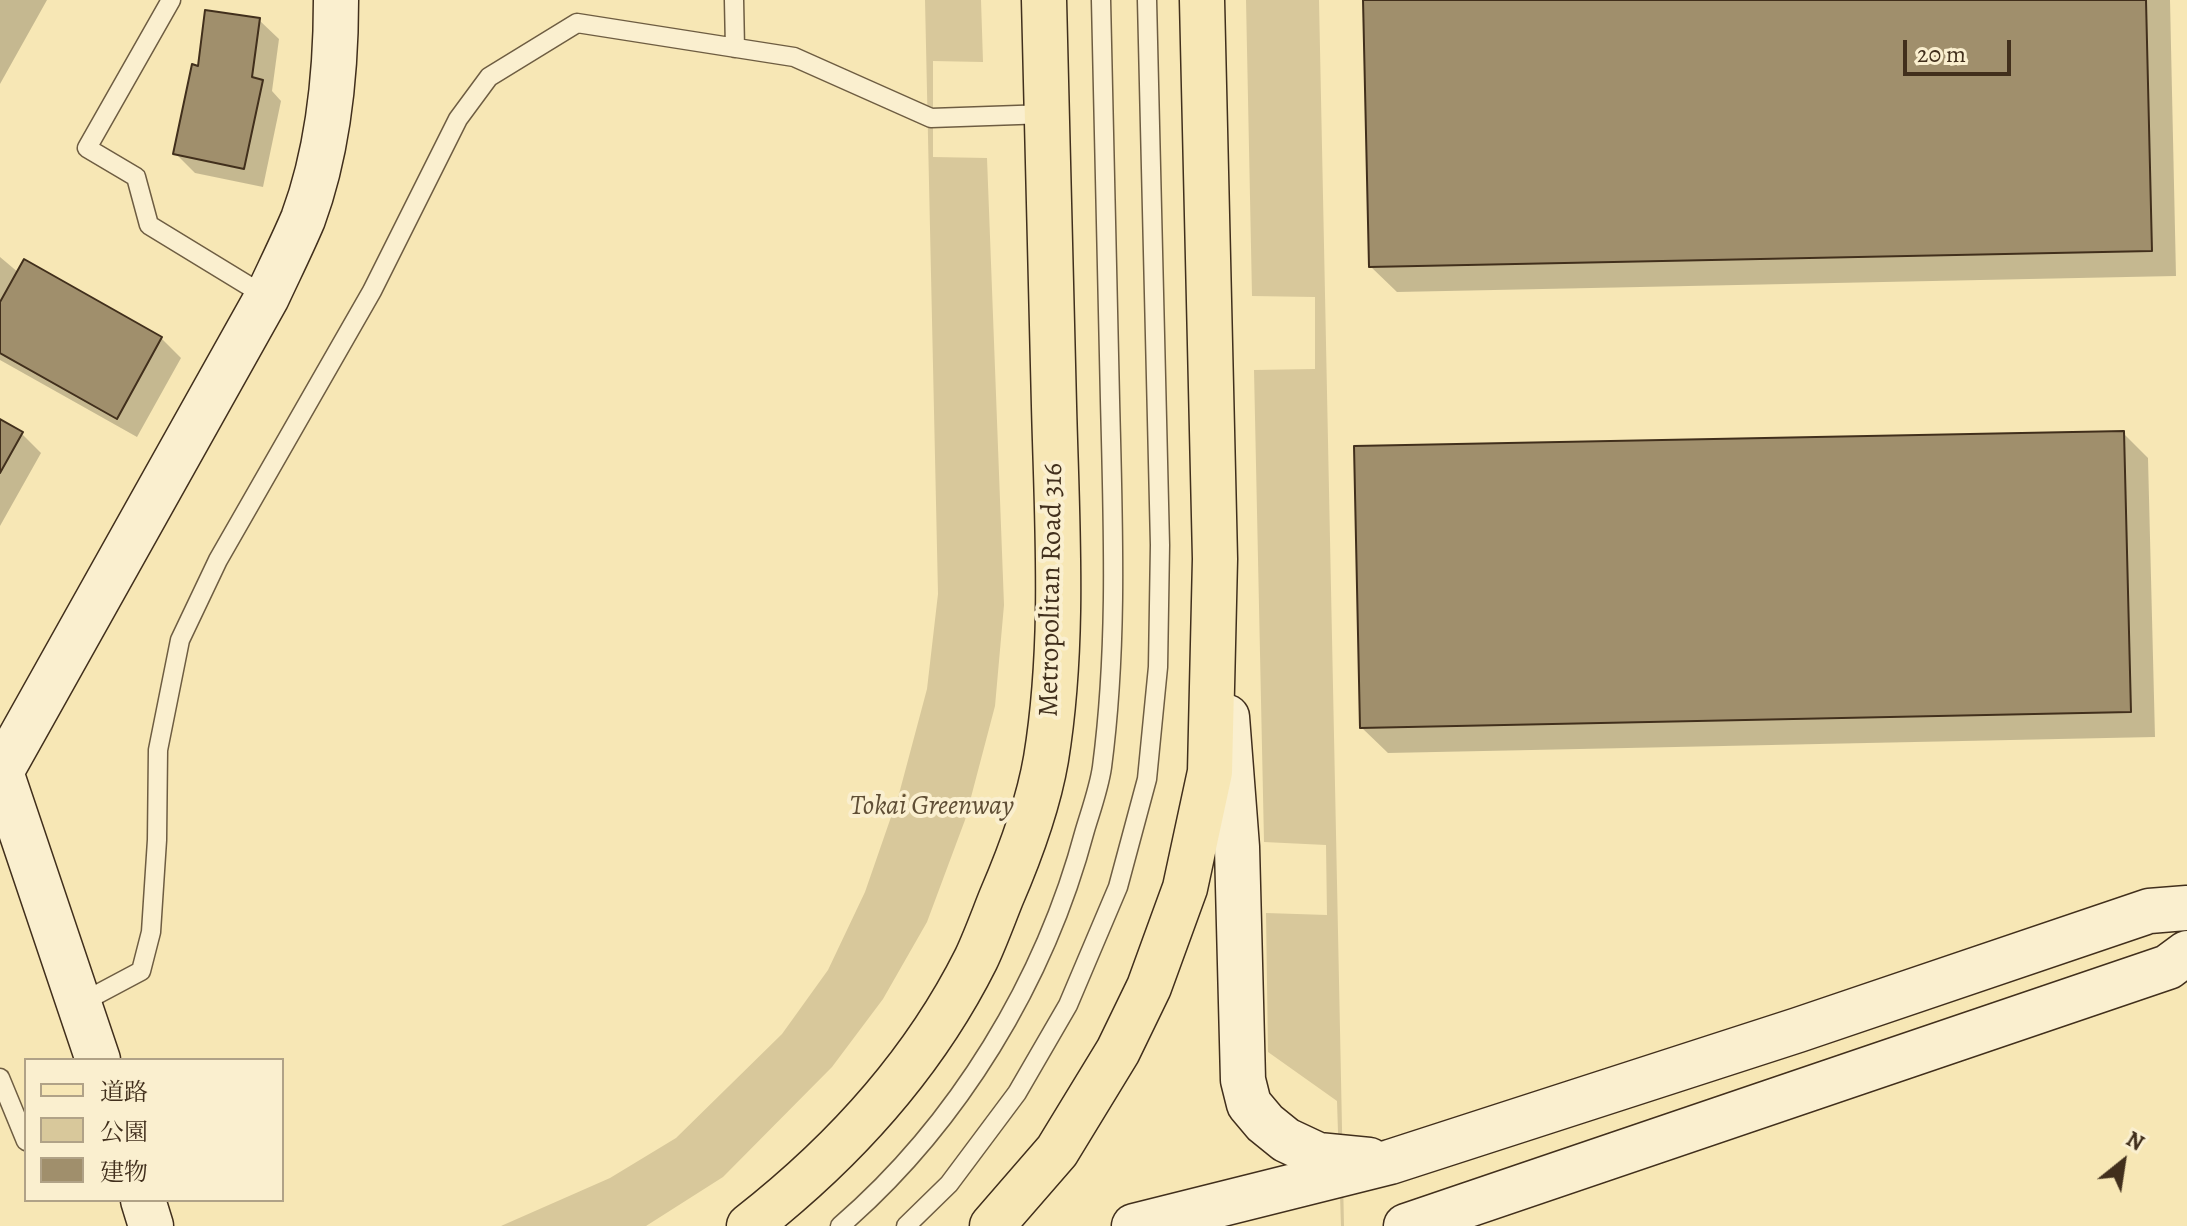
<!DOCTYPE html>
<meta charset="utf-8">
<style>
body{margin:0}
#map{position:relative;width:2187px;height:1226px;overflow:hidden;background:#f7e7b5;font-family:Alegreya,"Noto Serif JP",serif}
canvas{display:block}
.legend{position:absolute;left:24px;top:1058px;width:260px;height:144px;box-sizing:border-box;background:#faefcf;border:2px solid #b0a287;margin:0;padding:10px 14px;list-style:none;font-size:24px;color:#412f1c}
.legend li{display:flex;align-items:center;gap:16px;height:40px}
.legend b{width:40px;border:2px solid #b0a287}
.north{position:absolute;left:2083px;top:1122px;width:80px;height:80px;-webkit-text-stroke:6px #faefcf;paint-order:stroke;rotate:30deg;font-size:22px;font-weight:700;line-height:32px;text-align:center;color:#412f1c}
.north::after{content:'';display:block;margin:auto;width:28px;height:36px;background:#412f1c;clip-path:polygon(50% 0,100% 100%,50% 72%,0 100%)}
.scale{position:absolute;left:1903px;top:40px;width:108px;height:36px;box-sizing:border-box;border:4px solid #412f1c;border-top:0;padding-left:10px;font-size:24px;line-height:28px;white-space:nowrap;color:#412f1c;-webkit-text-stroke:6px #faefcf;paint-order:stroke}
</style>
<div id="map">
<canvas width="2187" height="1226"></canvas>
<ul class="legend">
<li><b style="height:10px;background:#f7e7b5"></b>道路</li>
<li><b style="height:22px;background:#d8c89b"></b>公園</li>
<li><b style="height:22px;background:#a08f6c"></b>建物</li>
</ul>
<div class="north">N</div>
<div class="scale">20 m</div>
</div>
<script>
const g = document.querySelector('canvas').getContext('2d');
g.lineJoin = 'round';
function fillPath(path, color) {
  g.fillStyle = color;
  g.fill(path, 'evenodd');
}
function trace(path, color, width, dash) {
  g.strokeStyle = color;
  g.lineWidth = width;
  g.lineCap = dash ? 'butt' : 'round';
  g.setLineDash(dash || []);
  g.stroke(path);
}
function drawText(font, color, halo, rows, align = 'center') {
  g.font = font + ' Alegreya,serif';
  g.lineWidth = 8;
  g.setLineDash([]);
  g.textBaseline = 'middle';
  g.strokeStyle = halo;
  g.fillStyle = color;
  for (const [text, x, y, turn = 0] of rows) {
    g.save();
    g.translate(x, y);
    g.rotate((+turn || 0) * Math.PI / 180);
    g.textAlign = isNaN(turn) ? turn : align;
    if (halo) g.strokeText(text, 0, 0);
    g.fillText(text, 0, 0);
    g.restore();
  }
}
const green = new Path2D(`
 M925,0H981L983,62L933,61V157L987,158L1004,605L995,706L965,820L927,922L883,999L832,1067L723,1177L646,1226H501L610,1178L676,1138L782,1034L828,970L865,892L899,794L927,689L938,594Z
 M1246,0H1319L1344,1226H1341L1337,1101L1268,1052L1266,913L1327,915L1326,845L1264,842L1254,370L1315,369V297L1252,296Z`);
const shadow = new Path2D(`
 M0,0H47L0,84Z
 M1365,0H2170L2176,276L1397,292L1371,267Z
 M259,20L279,39L272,91L281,101L263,187L195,173L175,153L200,68Z
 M0,257L19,273L161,338L181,358L137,437L0,360Z
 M0,422L22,434L41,453L0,526Z
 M2123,433L2148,458L2155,737L1388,753L1362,728Z`);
const building = new Path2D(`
 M1363,0H2146L2152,251L1369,267Z
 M205,10L260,18L252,77L263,80L244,169L173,154L192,64L198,66Z
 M24,259L162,337L117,419L0,353V302Z
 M0,419L23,432L0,473Z
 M2124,431L2131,712L1360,728L1354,446Z`);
const lane = new Path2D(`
 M171,0L87,148L136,177L149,225L267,297
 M734,0L735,48
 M79,1004L141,971L151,932L157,840L158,750L180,640L218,560L372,291L458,119L489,77L577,23L794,57L931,118L1047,114
 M0,1078L26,1141
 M840,1226C958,1124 1045,981 1085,830C1091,810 1099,788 1102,767C1118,645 1113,523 1110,400C1107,267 1104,133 1101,0
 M906,1226L949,1184L1017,1093L1068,1005L1118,887L1147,779L1158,667L1160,545L1147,0`);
const secondary = new Path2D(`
 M1227,717L1237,847L1243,1080L1249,1104L1265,1123L1286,1140L1318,1155L1369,1160
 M98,1060L1,772L267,297C279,271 292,245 303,219C329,149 336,73 336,0
 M143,1200L151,1226
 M1134,1226L1390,1162L1798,1030L2149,911L2187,908
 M1406,1226L2168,967L2187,953`);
const primary = new Path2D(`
 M749,1226C841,1154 923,1065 976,959C985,940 993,918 1001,898C1020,854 1038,806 1046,759C1065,643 1057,523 1054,406C1051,271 1047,135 1044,0
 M992,1226L1057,1151L1118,1051L1149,987L1185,888L1210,772L1215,559L1202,0`);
const streetNames = [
 ["Metropolitan Road 316",1052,590,-89]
];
const parkNames = [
 ["Tokai Greenway",932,807]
];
fillPath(green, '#d8c89b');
fillPath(shadow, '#0003');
fillPath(building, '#a08f6c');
trace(building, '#412f1c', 2);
trace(lane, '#6e5d42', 21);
trace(secondary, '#412f1c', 47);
trace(primary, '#412f1c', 47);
trace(lane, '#faefcf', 18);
trace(secondary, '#faefcf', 44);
trace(primary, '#f7e7b5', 44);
drawText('28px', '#412f1c', '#faefcf', streetNames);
drawText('italic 28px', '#5f4e35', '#faefcf', parkNames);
</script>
